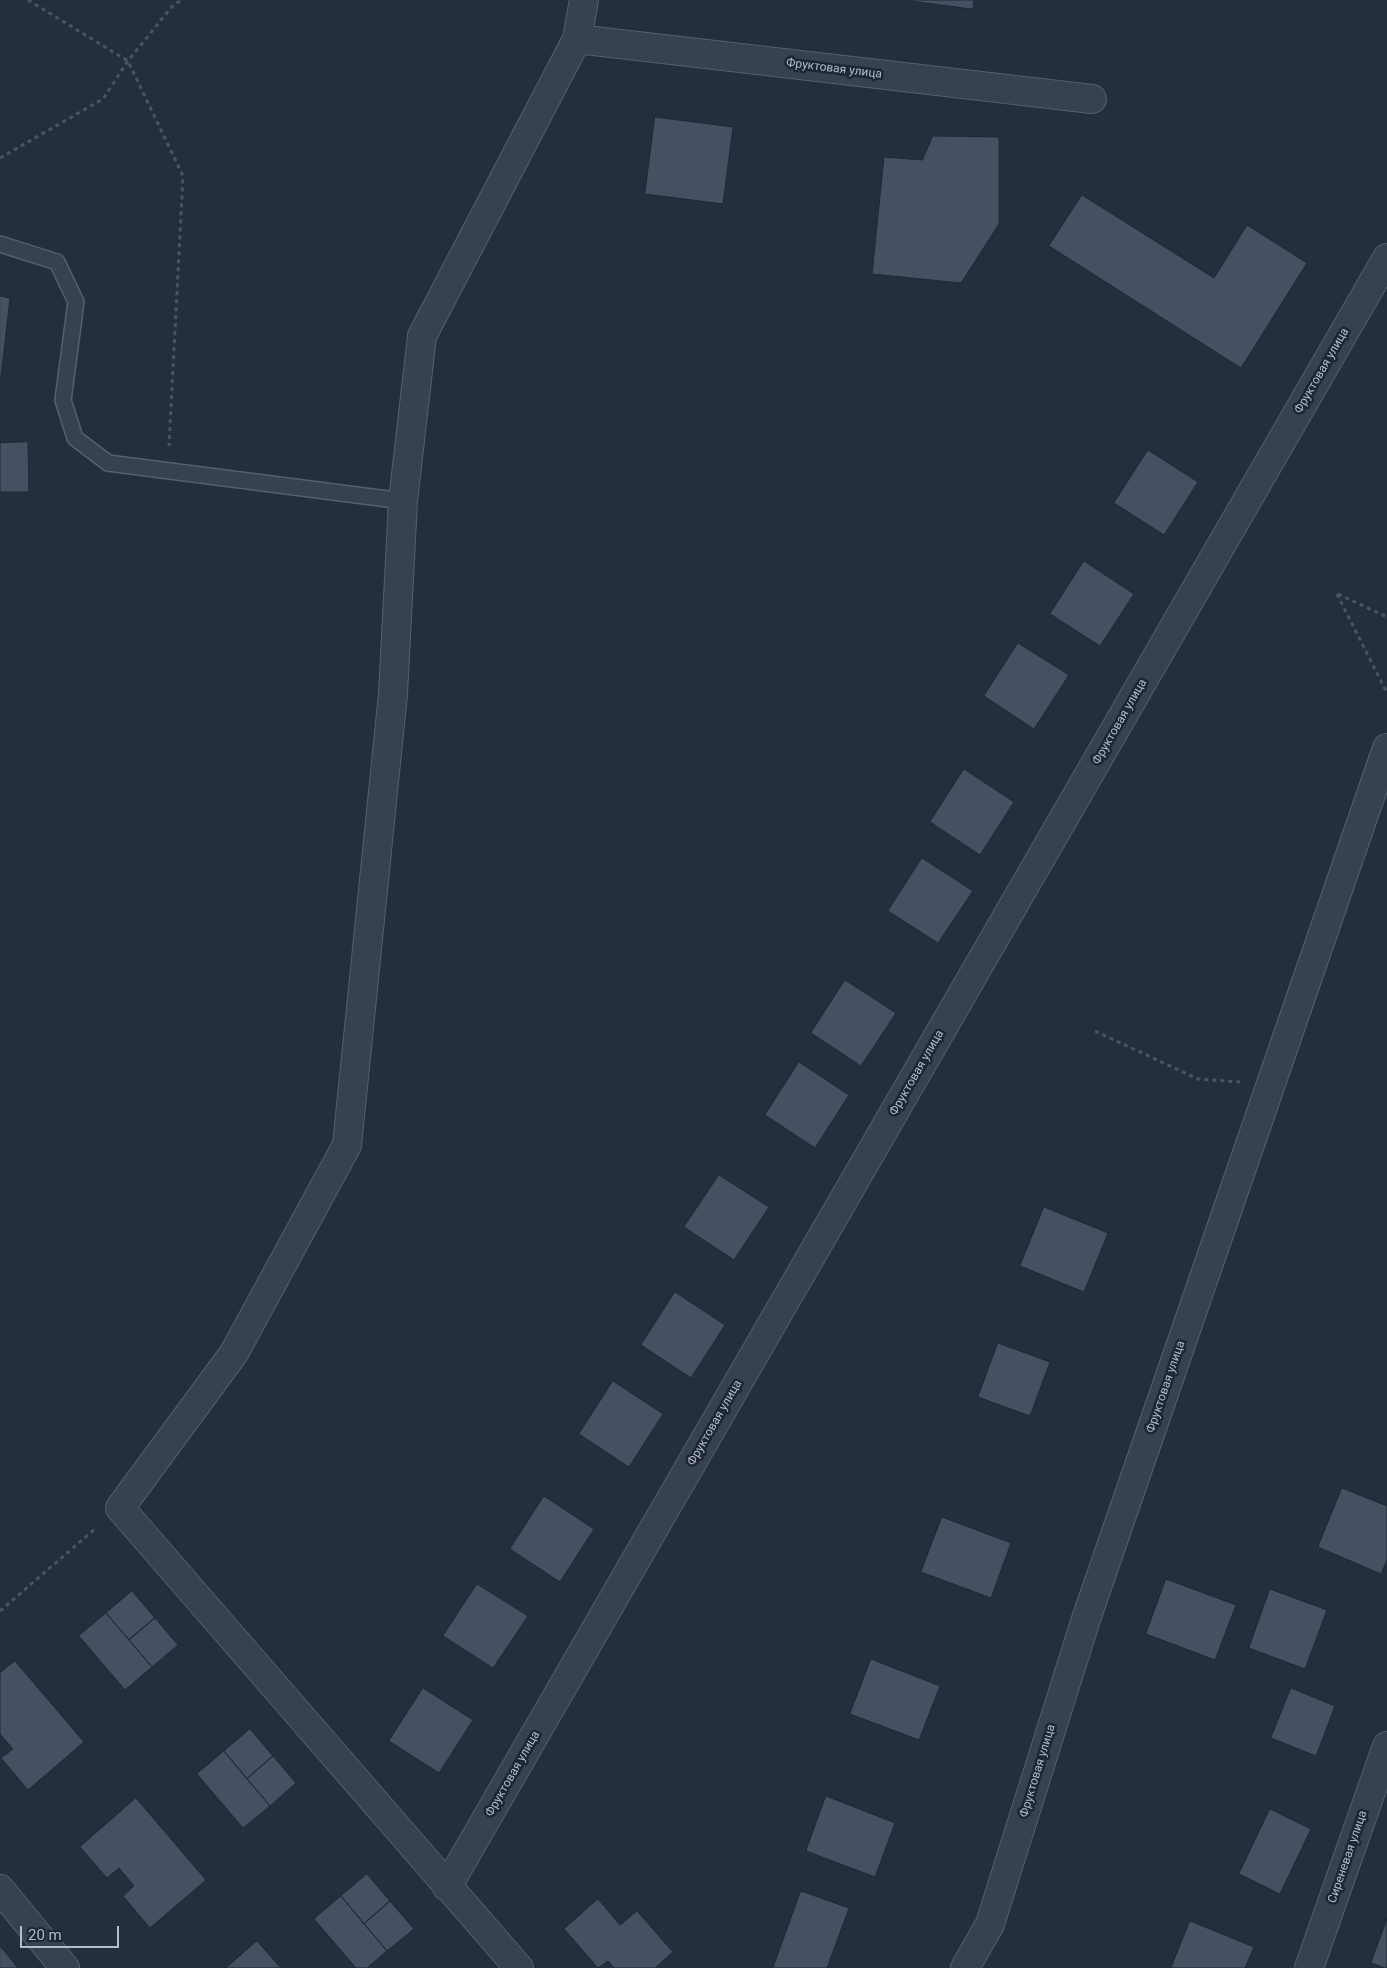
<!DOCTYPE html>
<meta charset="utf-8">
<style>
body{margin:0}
#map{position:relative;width:1387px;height:1968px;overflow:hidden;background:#242f3e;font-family:Roboto,sans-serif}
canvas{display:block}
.scale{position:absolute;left:20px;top:1926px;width:99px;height:22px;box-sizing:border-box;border:2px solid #b4bcc9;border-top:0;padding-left:6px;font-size:15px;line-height:18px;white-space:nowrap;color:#b4bcc9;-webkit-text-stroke:4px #1d2633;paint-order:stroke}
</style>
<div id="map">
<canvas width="1387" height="1968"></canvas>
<div class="scale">20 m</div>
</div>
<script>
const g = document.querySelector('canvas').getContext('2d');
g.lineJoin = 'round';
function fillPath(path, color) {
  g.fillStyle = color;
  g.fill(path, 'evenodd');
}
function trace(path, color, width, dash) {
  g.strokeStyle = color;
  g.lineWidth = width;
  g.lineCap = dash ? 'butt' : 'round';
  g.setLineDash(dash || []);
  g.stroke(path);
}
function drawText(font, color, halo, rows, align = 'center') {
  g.font = font + ' Roboto,sans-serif';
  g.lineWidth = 5;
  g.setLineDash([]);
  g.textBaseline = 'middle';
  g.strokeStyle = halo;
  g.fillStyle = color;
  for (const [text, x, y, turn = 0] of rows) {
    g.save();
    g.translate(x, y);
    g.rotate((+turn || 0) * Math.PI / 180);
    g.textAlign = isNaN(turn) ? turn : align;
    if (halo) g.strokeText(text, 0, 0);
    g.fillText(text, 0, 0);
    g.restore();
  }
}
const building = new Path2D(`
 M903,0H974L973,9Z
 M655,117L733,127L723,204L645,194Z
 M933,136L999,137V224L961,283L872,274L884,157L922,160Z
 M1082,195L1214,278L1247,225L1307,263L1241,368L1049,246Z
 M0,296L10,298L1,377H0Z
 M28,442L29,492H0V443Z
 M1148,450L1198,482L1164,535L1114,503Z
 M1084,561L1134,594L1100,646L1050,614Z
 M1018,643L1069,675L1034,729L984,696Z
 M964,769L1014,802L980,855L930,822Z
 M922,858L973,891L938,943L888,911Z
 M845,980L896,1013L861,1066L811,1033Z
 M799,1062L849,1095L815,1148L765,1115Z
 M719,1175L769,1207L734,1260L684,1227Z
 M1044,1207L1108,1233L1084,1292L1020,1266Z
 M675,1292L725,1325L691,1378L641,1345Z
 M998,1343L1050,1362L1030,1416L978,1397Z
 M613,1381L663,1414L629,1467L579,1434Z
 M1342,1488L1387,1506V1560L1381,1574L1318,1547Z
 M544,1496L594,1529L560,1582L510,1549Z
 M942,1517L1011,1543L991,1598L921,1572Z
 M1166,1579L1236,1605L1215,1660L1146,1634Z
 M477,1584L528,1616L493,1668L443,1636Z
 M1270,1589L1327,1610L1305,1669L1249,1648Z
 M132,1591L155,1618L129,1640L106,1613Z
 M106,1613L152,1667L125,1690L79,1636Z
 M155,1618L178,1645L152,1667L129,1640Z
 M871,1659L940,1686L919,1740L850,1714Z
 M15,1661L84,1742L28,1790L1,1758L13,1749L0,1734V1673Z
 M423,1688L473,1720L439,1773L389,1741Z
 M1291,1688L1335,1706L1316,1756L1271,1738Z
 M250,1729L273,1756L247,1779L224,1751Z
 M224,1751L270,1806L243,1828L197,1774Z
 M273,1756L296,1783L270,1806L247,1779Z
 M826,1796L895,1823L875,1877L806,1851Z
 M136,1798L206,1880L150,1928L123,1896L134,1886L119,1868L107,1878L80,1847Z
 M1270,1809L1311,1829L1280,1894L1239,1874Z
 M367,1874L390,1901L364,1924L341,1896Z
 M801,1891L849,1908L827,1968H773Z
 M341,1896L387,1951L367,1968H356L314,1919Z
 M598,1899L620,1925L637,1911L673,1952L655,1968H614L608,1961L598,1968L564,1929Z
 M390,1901L414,1929L387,1951L364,1924Z
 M1387,1919V1968H1385L1371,1963Z
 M1190,1921L1254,1947L1245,1968H1171Z
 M257,1941L281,1968H226Z
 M0,1946L18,1968H0Z`);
const path = new Path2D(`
 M28,0L128,61L183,176L169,446
 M0,158L103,99L128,61L174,4L183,0
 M1337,594L1387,693
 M1338,594L1387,617
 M1095,1031L1198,1079L1240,1082
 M0,1611L96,1528`);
const service = new Path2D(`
 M0,244L57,262L76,302L63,400L75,438L108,463L403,501`);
const minor = new Path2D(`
 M577,39L1092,99
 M447,1887L1387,258
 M0,1889L65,1968
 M519,1968L120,1508L234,1353L347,1145L393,694L403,501L422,336L577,39L584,0
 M965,1968L990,1924L1086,1619L1387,748
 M1309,1968L1387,1746`);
const streetNames = [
 ["Фруктовая улица",834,69,7],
 ["Фруктовая улица",1322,371,-60],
 ["Фруктовая улица",1120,722,-60],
 ["Фруктовая улица",917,1073,-60],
 ["Фруктовая улица",1166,1387,-71],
 ["Фруктовая улица",715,1423,-60],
 ["Фруктовая улица",1038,1771,-73],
 ["Фруктовая улица",513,1774,-60],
 ["Сиреневая улица",1348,1857,-71]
];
fillPath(building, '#455162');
trace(building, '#1f2835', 1);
trace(service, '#565f6c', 18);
trace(minor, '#565f6c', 30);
trace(path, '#44595c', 3, [4, 4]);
trace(service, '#38414e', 15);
trace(minor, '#38414e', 28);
drawText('12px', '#b4bcc9', '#1d2633', streetNames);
</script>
